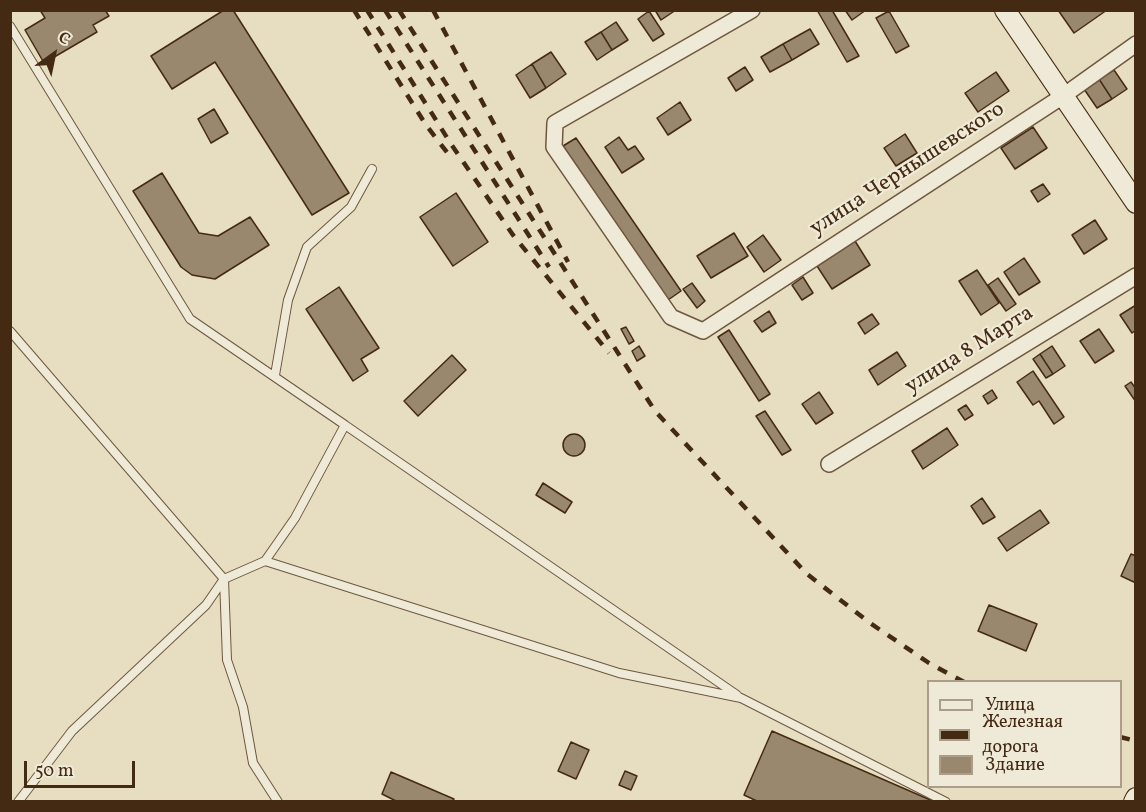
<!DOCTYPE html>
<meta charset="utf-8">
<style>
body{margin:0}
#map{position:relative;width:1146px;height:812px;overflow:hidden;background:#e7dec1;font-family:Vollkorn,serif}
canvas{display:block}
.frame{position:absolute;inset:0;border:12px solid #452a13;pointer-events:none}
.legend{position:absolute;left:927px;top:680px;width:195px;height:108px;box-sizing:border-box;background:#efead7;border:2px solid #ab9d89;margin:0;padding:8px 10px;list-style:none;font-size:18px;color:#452a13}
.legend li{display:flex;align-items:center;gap:12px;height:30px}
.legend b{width:30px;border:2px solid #ab9d89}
.north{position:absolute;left:24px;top:24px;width:60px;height:60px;-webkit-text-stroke:4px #efead7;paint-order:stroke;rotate:33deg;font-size:16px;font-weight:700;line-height:24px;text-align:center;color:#452a13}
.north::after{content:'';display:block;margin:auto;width:21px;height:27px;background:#452a13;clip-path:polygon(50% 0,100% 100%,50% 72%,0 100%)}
.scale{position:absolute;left:24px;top:761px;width:111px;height:27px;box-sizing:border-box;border:3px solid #452a13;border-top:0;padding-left:8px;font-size:18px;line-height:21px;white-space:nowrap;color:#452a13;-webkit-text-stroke:4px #efead7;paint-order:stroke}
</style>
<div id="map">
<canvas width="1146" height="812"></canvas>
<div class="frame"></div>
<ul class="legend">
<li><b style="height:8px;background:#efead7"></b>Улица</li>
<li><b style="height:8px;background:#452a13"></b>Железная дорога</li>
<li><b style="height:16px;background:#99886d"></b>Здание</li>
</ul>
<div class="north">С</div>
<div class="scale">50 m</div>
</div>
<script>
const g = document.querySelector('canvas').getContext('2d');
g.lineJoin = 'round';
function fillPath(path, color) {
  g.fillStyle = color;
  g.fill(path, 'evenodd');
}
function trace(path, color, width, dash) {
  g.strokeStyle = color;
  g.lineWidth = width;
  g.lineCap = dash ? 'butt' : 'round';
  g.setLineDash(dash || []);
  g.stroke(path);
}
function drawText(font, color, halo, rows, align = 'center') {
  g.font = font + ' Vollkorn,serif';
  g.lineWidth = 4.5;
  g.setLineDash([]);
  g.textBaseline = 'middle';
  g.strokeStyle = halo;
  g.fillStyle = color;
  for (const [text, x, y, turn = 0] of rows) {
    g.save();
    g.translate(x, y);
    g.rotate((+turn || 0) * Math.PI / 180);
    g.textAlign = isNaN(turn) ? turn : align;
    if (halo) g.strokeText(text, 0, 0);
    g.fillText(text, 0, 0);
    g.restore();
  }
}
const building = new Path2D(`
 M40,10H105L109,16L93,25L97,32L44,63L25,30L45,18Z
 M224,10H233L349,193L312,215L215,62L172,89L151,56Z
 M655,10H676L661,20Z
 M817,10H832L859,56L847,62Z
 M845,10H866L852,20Z
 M1058,10H1107L1074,33Z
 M649,11L664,34L653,41L638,19Z
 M889,11L909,46L896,53L876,18Z
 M616,22L628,40L612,50L601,32Z
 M810,29L819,44L792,60L783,44Z
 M601,32L612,50L597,60L585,42Z
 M783,44L792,60L770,72L761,57Z
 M551,52L566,74L546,88L532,64Z
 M532,64L546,88L530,98L516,75Z
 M745,67L753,80L736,91L728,78Z
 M1114,70L1127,89L1112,99L1099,79Z
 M996,72L1009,91L978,112L965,93Z
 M1099,79L1112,99L1097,108L1084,89Z
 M680,102L691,120L668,135L657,118Z
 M214,109L228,133L211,143L198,119Z
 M1033,127L1047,148L1015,169L1001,148Z
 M905,134L917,153L896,166L884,148Z
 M619,137L628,150L635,146L644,159L622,173L605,147Z
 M576,138L681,291L668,300L563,146Z
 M162,173L199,233L218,236L250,217L269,245L215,279L192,275L181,267L133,191Z
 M1043,184L1050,194L1038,202L1031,191Z
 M456,193L488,242L453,266L420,217Z
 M1095,220L1107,239L1084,254L1072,235Z
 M734,233L748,256L711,278L697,256Z
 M763,235L781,260L764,272L747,247Z
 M855,241L870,265L832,289L817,266Z
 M1024,258L1040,282L1019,295L1004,272Z
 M977,270L999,303L981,315L959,281Z
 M803,277L813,293L802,300L792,285Z
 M998,278L1016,304L1006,311L988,285Z
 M692,283L705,301L697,308L683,289Z
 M339,287L379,348L361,359L368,371L353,381L306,309Z
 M1136,305V330L1132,333L1120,315Z
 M769,311L776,323L762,332L754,321Z
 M872,314L879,324L865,334L858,323Z
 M626,327L634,341L629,344L621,329Z
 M1099,329L1114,351L1095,363L1080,341Z
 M729,330L770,394L759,401L718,337Z
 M639,346L645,356L637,361L632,351Z
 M1052,346L1065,366L1053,374L1040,354Z
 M897,352L906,366L878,385L869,370Z
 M1040,354L1053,374L1046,378L1033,359Z
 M452,355L466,370L418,416L404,401Z
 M1033,371L1064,417L1054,424L1039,401L1033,405L1017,382Z
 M1131,382L1136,389V402L1125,386Z
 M992,390L997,398L988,404L983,396Z
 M819,392L833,413L816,424L802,404Z
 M966,405L973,415L965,420L958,410Z
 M765,411L791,450L782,455L756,416Z
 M947,428L958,445L923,469L912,451Z
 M563 445a11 11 0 1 1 22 0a11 11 0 1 1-22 0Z
 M543,483L572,502L565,513L536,495Z
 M982,498L995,517L983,524L971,506Z
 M1040,510L1049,523L1007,551L998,538Z
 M1131,554L1136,556V583L1121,576Z
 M989,605L1037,624L1026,651L978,631Z
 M772,731L935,802H759L744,795Z
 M571,742L589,750L576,779L558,771Z
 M625,771L637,776L631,790L619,785Z
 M391,772L454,799L452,802H398L382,794Z`);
const service = new Path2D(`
 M10,26L190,319L345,425
 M10,331L224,579L265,561L619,673L741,698L946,802
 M275,375L288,300L307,247L351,207L372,169
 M265,561L295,518L345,425L737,695
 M224,579L227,660L243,707L253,763L278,802
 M18,802L72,731L206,605L224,579`);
const minor = new Path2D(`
 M752,10L555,123L554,147L671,317L703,331L1063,96L1136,44
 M829,464L1136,276`);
const secondary = new Path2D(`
 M1005,10L1136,203
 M1134,802L1136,798`);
const rail = new Path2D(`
 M354,10L426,125L449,155
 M367,10L451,144L513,235L609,353
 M385,10L549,267
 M399,10L655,411L807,574L870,623L929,663L964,682
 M433,10L568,262
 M1120,737L1136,741`);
const streetNames = [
 ["улица Чернышевского",908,170,-33],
 ["улица 8 Марта",970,351,-32]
];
fillPath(building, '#99886d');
trace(building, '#452a13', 1.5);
trace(service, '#6e573e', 10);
trace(minor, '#6e573e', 18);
trace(secondary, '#452a13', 22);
trace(service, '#efead7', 8);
trace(minor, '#efead7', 15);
trace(secondary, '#efead7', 20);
trace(rail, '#452a13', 4.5, [10, 10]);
drawText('22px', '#452a13', '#efead7', streetNames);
</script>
